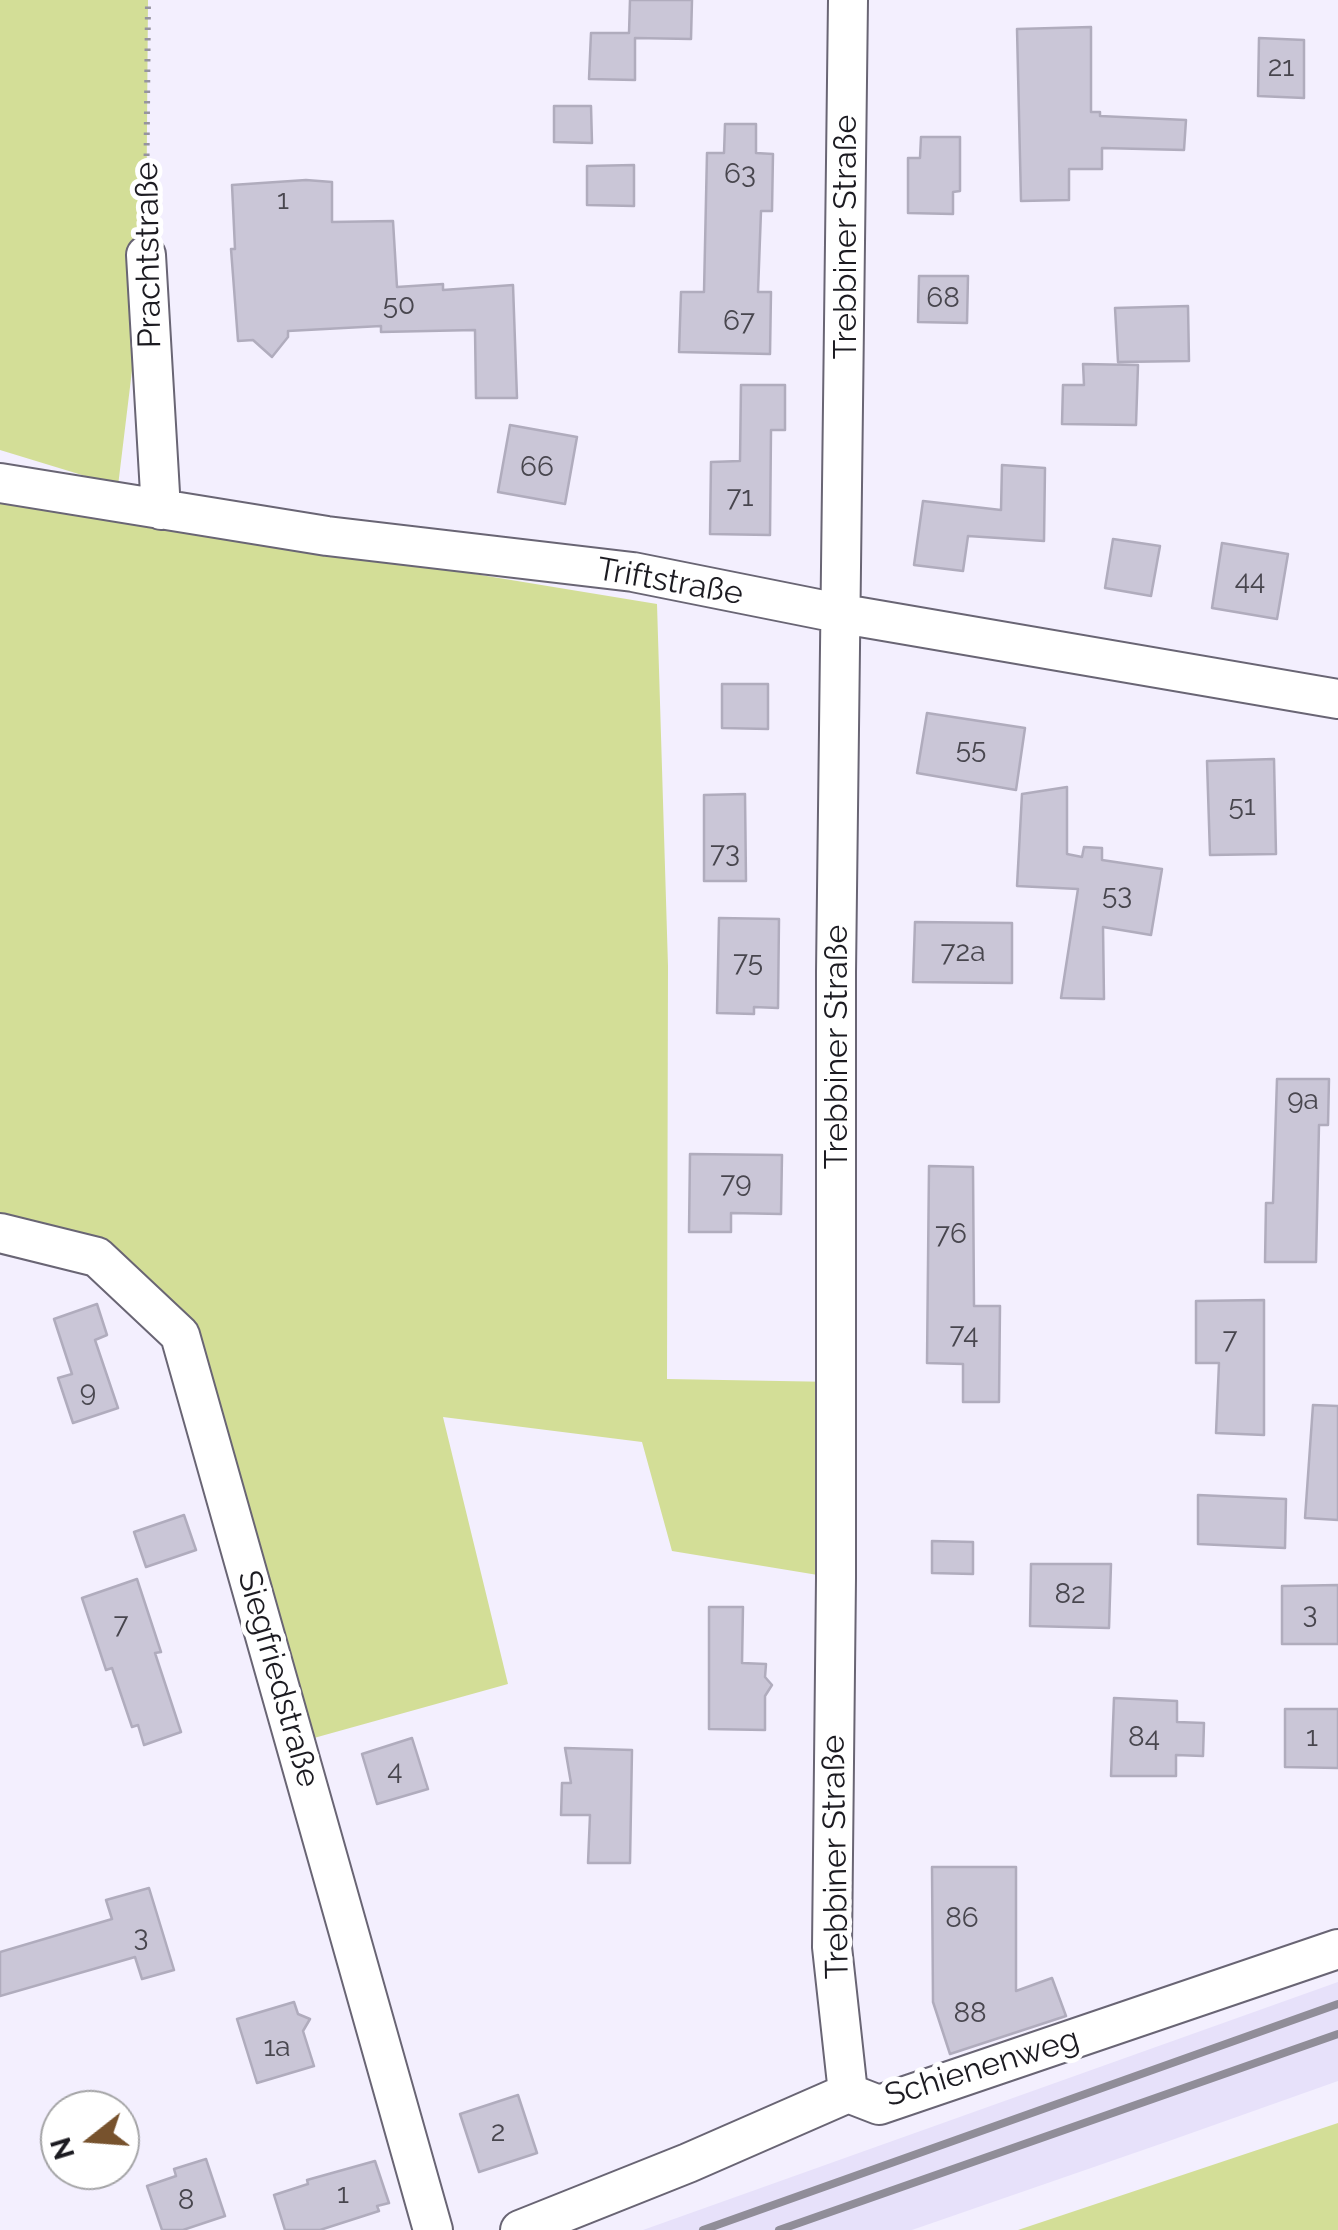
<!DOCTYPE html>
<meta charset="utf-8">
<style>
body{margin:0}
#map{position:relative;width:1338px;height:2230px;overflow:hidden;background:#f3effe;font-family:Raleway,sans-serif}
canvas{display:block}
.north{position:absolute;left:40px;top:2090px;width:100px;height:100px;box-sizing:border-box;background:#fff;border:2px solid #a4a4a6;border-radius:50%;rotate:253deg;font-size:28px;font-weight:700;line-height:40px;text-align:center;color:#1c1b21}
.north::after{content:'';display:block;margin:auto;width:35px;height:45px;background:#77522d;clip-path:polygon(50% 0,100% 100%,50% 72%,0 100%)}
</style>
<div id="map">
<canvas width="1338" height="2230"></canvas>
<div class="north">N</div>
</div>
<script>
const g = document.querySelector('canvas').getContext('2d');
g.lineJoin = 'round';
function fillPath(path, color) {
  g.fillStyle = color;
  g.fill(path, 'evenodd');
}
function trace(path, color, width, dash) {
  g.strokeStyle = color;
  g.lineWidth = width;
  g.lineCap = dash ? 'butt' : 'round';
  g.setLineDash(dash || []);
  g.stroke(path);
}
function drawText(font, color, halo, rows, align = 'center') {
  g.font = font + ' Raleway,sans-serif';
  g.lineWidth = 10;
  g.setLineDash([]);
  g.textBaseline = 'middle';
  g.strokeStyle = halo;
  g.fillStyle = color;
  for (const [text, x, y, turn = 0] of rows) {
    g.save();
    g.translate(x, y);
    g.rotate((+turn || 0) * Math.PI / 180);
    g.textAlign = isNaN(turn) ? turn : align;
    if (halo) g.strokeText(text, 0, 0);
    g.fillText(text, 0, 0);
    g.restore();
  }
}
const built = new Path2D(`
 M1338,1982V2081L1169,2141L912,2230H643Z`);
const green = new Path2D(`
 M0,0H148L146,255L118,486L0,450Z
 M0,496L657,604L668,966L667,1379L836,1382V1578L672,1551L642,1442L443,1417L508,1684L296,1743L180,1335L97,1257L0,1233Z
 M1338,2123V2230H1018Z`);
const building = new Path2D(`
 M630,0H692L691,39L635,38V80L589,79L591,33H629Z
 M1091,27V112H1100V116L1186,120L1184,150L1102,148V169H1069V200L1021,201L1017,29Z
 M1259,38L1304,40V98L1258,96Z
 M554,106H591L592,143L554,142Z
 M725,124H756V153L773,154L772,211H761L758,292H771L770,354L679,352L681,292H704L707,153H724Z
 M921,137H960V191L953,192V214L908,213V158H920Z
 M634,165V206L587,205V166Z
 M306,180L332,182V222L393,221L397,287L443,284V290L513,285L517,398H476L475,330L381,332V326L288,331V337L272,357L253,340L238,341L231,249H235L232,185Z
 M919,276H968L967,323L918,322Z
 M1188,306L1189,361L1118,362L1115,308Z
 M1083,364L1138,365L1136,425L1062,424L1063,385H1084Z
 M741,385H785V430H771L770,535L710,534L711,462L740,461Z
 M510,425L577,437L565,504L498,492Z
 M1002,465L1045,468L1044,541L968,536L963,571L914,565L923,501L1001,510Z
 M1113,539L1160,546L1151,596L1105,588Z
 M1222,543L1288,554L1277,619L1212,608Z
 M722,684H768V729L722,728Z
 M927,713L1025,728L1016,790L917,773Z
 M1274,759L1276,854L1210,855L1207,761Z
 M1067,787V854L1082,857L1084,847L1102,848V860L1162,869L1151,935L1103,927L1104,999L1061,998L1078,889L1017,886L1022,794Z
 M745,794L746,881H704V795Z
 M719,918L779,919L778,1008L754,1007V1014L717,1013Z
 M915,922L1012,923V983L913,982Z
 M1277,1079H1329L1328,1125H1319L1316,1262H1265L1266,1203H1273Z
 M690,1154L782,1155L781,1214L731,1213V1232H689Z
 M929,1166L973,1167L974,1306H1000L999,1402H963V1364L927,1363Z
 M1264,1300V1435L1216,1433L1219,1363H1196V1301Z
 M97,1304L107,1335L95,1340L118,1408L73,1423L58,1378L72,1374L54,1319Z
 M1313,1405L1338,1406V1520L1305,1518Z
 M1198,1495L1286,1499L1285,1548L1198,1544Z
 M184,1515L196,1550L146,1567L134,1532Z
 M932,1541L973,1542V1574L932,1573Z
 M1031,1564H1111L1109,1628L1030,1626Z
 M137,1579L161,1652L155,1653L181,1732L144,1745L138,1725L132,1727L112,1668L106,1670L82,1598Z
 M1338,1585V1644H1282V1586Z
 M709,1607H743L742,1663L766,1664L765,1677L772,1685L765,1696V1730L709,1729Z
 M1114,1698L1177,1701V1722L1204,1723L1203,1756L1176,1755V1776H1111Z
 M1285,1709H1338V1768L1285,1767Z
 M412,1738L428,1789L377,1804L362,1754Z
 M565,1748L632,1750L630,1863H588L590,1815H561L562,1783H571Z
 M932,1867H1016V1991L1052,1978L1066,2016L950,2054L933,2002Z
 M149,1888L174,1970L142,1979L135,1957L0,1996V1952L112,1919L106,1900Z
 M294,2002L298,2014L310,2019L303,2031L314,2066L257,2083L237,2019Z
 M518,2095L537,2153L479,2172L460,2114Z
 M206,2159L225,2216L183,2230H162L147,2186L176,2176L174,2169Z
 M375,2161L389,2203L377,2206L379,2211L320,2230H285L274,2195L308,2184L307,2180Z`);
const path = new Path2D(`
 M146,219L148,0`);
const street = new Path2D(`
 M848,0L836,972V1578L832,1947L848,2093
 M146,255L161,510
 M0,483L327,536L633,572L843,614L1338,699
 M0,1233L97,1257L180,1335L433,2230
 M520,2230L688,2163L848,2093L879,2105L1338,1949`);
const rail = new Path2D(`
 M703,2230L1338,2004
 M779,2230L1338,2034`);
const numberNames = [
 ["21",1281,68],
 ["63",740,175],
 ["1",283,201],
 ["68",943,299],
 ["50",399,306],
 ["67",739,322],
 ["66",537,468],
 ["71",740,498],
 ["44",1250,581],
 ["55",971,750],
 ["51",1242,807],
 ["73",725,854],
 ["53",1117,896],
 ["72a",963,953],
 ["75",748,963],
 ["9a",1303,1101],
 ["79",736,1184],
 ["76",951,1235],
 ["74",964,1335],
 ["7",1230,1340],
 ["9",88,1393],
 ["82",1070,1595],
 ["3",1310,1615],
 ["7",121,1625],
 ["84",1144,1738],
 ["1",1312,1738],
 ["4",395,1771],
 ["86",962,1919],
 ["3",141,1938],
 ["88",970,2014],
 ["1a",277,2048],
 ["2",498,2133],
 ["1",343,2195],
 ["8",186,2201]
];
const streetNames = [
 ["Trebbiner Straße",846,237,-90],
 ["Prachtstraße",149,255,-91],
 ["Triftstraße",670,582,10],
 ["Trebbiner Straße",837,1047,-90],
 ["Siegfriedstraße",278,1679,74],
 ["Trebbiner Straße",836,1857,-91],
 ["Schienenweg",982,2068,-17]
];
fillPath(built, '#e7e1fa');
fillPath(green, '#d3de97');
fillPath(building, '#cac6d7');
trace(building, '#b0acbd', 2.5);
trace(street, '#696574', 42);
trace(path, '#96949f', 6, [2.5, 8]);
trace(street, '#fff', 38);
trace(rail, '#908d98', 8);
drawText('28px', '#48464e', null, numberNames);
drawText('32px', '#1c1b21', '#fff', streetNames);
</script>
